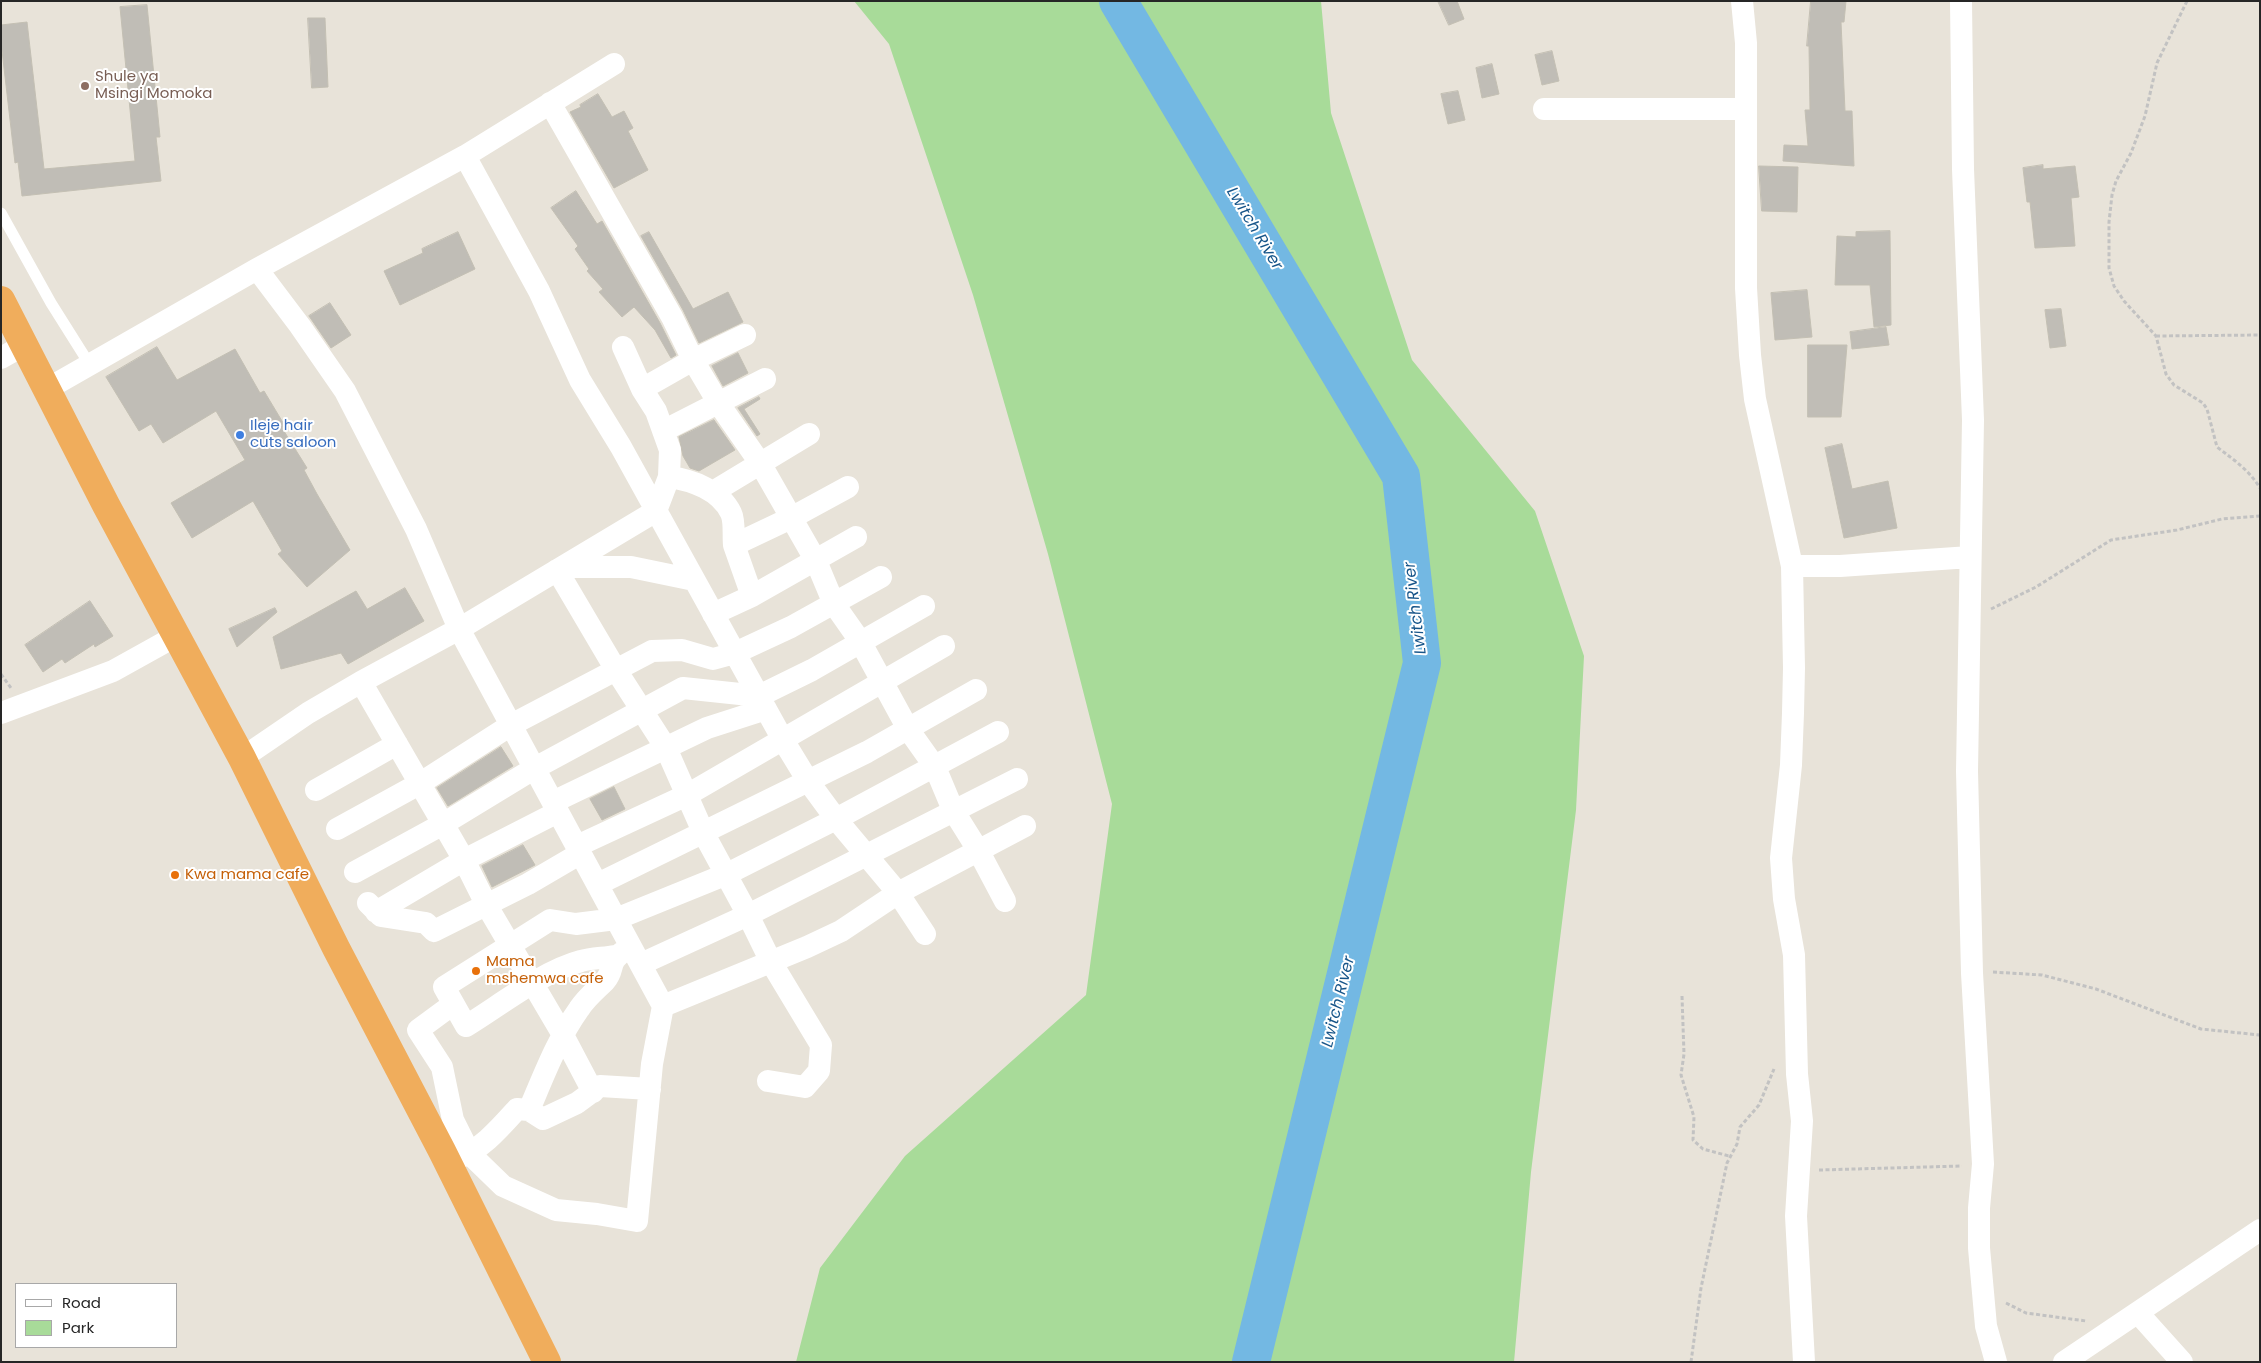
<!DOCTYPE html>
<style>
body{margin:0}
#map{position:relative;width:2261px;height:1363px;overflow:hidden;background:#e8e3d9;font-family:Poppins,sans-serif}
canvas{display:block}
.frame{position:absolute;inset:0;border:2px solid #262626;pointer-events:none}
.legend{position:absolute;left:15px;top:1283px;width:162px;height:65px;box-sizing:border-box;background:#fff;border:1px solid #a8a8a8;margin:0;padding:6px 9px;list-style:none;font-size:15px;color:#262626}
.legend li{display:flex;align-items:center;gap:10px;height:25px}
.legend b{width:25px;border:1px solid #a8a8a8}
</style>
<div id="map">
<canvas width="2261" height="1363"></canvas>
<div class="frame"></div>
<ul class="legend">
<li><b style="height:6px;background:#fff"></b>Road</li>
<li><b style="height:14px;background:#a8db99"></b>Park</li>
</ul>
</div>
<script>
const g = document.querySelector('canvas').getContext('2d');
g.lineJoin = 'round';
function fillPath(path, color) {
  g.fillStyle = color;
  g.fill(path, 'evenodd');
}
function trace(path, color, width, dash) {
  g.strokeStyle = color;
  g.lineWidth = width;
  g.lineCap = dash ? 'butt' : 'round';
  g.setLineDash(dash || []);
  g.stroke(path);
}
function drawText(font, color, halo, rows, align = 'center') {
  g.font = font + ' Poppins,sans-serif';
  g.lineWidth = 4;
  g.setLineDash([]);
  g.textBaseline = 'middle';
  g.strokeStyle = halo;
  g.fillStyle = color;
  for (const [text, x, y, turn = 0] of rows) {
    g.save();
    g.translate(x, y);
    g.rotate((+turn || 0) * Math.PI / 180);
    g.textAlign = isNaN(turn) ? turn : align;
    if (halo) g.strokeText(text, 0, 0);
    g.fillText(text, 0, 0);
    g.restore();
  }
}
const green = new Path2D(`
 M854,1H1321L1331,113L1412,360L1535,511L1584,656L1576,810L1531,1172L1514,1362H796L820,1268L905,1156L1086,995L1112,804L1048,554L973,295L889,44Z`);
const river = new Path2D(`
 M1118,1L1401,476L1422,663L1251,1362`);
const building = new Path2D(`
 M1438,1H1457L1464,19L1449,25Z
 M1811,1H1846L1844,22H1841L1845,111H1852L1854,166L1783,161L1784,145L1808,146L1805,110H1810L1809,46H1807Z
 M147,5L160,137H156L161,181L22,196L18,162L15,163L1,42V25L27,22L44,169L135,161L120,7Z
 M308,18H325L328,87L312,88Z
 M1552,51L1559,81L1542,85L1535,55Z
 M1492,64L1499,94L1482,98L1476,68Z
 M1458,91L1465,120L1448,124L1441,94Z
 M598,94L612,117L624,111L633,128L628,131L648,170L614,188L570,112L581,107L580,105Z
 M2043,165V169L2075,166L2079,197L2071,198L2075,246L2035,248L2030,202H2027L2023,168Z
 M1759,166L1798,167L1797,212L1762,211Z
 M576,191L597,224L602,221L660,323L676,355L671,358L655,330L634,307L622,317L599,292L603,289L587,271L589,269L575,249L578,246L551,208Z
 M1890,231L1891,325L1874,327L1870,285H1835L1837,236L1856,237V232Z
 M458,232L475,269L400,305L384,271L423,253L422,249Z
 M649,232L693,309L728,292L743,322L699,343L683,310L641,236Z
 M1807,290L1812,337L1775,340L1771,293Z
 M330,303L351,335L331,348L309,316Z
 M2061,309L2066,346L2050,348L2045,310Z
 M1886,327L1889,345L1852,349L1850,332Z
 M1808,345H1847L1841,417H1808Z
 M157,347L177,380L235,349L260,393L264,391L285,426L282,428L307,468L304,470L317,494L350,550L307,587L278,554L282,551L253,501L192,538L171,503L245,460L216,411L163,443L151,424L139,431L106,377Z
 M738,353L748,373L723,386L712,366Z
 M759,397L760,399L744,409L760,434L757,436L738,408Z
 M714,420L735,450L699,471L690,468L683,456L679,437Z
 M1842,444L1852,489L1888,481L1897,528L1844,538L1825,448Z
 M405,588L424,621L348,664L341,653L281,669L273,637L356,591L367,609Z
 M90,601L113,636L95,647L94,644L65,663L62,659L43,672L25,645Z
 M275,608L277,612L237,647L229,629Z
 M501,747L513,766L448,806L437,788Z
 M614,787L625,809L602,820L590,799Z
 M523,845L535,865L492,887L482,866Z`);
const path = new Path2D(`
 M2187,1L2157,63L2145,116L2131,153L2116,181L2112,195L2109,222V268L2114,286L2124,301L2156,336L2166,374L2174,385L2203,403L2207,409L2217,447C2234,460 2249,470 2260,488
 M2156,336L2260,335
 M1991,609L2036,587L2111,540L2177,530L2222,519L2260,516
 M1,674L11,688
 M1993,972L2042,975L2096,989L2201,1029L2260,1035
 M1682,996L1684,1054L1681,1075L1694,1117L1693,1140L1703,1149L1729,1156
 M1819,1170L1962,1166
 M2006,1303L2026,1313L2086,1321
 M1691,1362L1701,1288L1727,1163L1737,1144L1740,1127L1759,1105L1774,1069`);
const lane = new Path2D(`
 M1,213L51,303L90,365`);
const street = new Path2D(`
 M1742,1L1746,43V288L1750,355L1755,399L1792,566L1794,668L1793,713L1791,765L1781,858L1784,899L1794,955L1797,1074L1802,1121L1796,1216L1804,1362
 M1961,1L1963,169L1973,420L1967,771L1972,973L1983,1164L1979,1208V1248L1986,1326L1996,1362
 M550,103L672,317L693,360L719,404L760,463L816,561L834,604L860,641L908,729L935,767L953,810L978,850L1005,901
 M1544,109H1746
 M465,156L539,291L580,380L621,447L783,740L808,781L836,819L898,893L925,934
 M257,269L300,326L345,391L416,529L459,629L663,1006L652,1064L637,1221L597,1214L556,1210L503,1186L470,1154L453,1120L442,1067L418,1030L452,1005
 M1,358L24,345
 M47,389L257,269L465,156L614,64
 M642,389L693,360L745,335
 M663,431L765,379
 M669,477C692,480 720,490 731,513C735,521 733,536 734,545
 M713,492L809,434
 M1792,566H1840L1970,557
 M564,567H631L694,580
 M557,570L616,670L666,748L704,834L748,915L771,962L821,1045L819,1071L805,1087L768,1081
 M752,596L734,545L791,518L848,487
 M713,614L752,596L856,537
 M361,682L464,860L487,906L563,1035L593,1092
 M1,713L113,671L176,636
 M242,758L308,713L361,682L459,629L656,511L669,477L670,450L656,411L642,389L623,347
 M316,790L397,744
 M553,802L707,728L766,709
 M337,829L419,784L511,725L652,651L682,650L713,659L735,653L791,627L881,577
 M577,846L687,795L944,646
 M355,872L443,824L535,768L683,688L759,696L812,670L924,606
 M598,884L867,752L976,690
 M368,903L381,916L426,923L434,931L528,884L581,853
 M376,912L464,860L558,812
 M615,956C604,958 591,958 581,961C543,971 499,1006 466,1026L444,987L550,920L576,924L616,919L727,874L836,819L998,732
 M641,964L748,915L1017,779
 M663,1006L807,947L841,931L898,893L1025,826
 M529,1110C544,1075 557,1040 579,1009C586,998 596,990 605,981C616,968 606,962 626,950
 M456,1159C481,1150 499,1129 517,1109L529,1110L543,1119L577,1103L600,1086L650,1089
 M2138,1313L2182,1362
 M2064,1362L2260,1230`);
const highway = new Path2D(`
 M1,300L106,505L242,758L336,948L442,1151L547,1362`);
const markers = [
 [85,86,5,"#8d6e63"],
 [240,435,5,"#3f7fe0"],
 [175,875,5,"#e8710a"],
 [476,971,5,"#e8710a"]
];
const educationNames = [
 ["Shule ya",95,77],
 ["Msingi Momoka",95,94]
];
const shopNames = [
 ["Ileje hair",250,426],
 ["cuts saloon",250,443]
];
const foodNames = [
 ["Kwa mama cafe",185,875],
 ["Mama",486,962],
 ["mshemwa cafe",486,979]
];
const waterNames = [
 ["Lwitch River",1254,229,59],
 ["Lwitch River",1416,608,-97],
 ["Lwitch River",1339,1002,-76]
];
fillPath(green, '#a8db99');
trace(river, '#73b8e3', 38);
fillPath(building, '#c0bdb6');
trace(building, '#c3bfb3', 1);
trace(path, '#c2c2c2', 3, [4, 2.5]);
trace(lane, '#fff', 11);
trace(street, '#fff', 22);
trace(highway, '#f0ad5c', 28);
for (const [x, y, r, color] of markers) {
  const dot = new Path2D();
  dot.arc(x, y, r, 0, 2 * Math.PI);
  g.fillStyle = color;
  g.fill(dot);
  trace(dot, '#fff', 2);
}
drawText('15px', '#785e54', '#fff', educationNames, 'left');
drawText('15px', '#366cbe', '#fff', shopNames, 'left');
drawText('15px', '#c56008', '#fff', foodNames, 'left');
drawText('italic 16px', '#175589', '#fff', waterNames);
</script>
